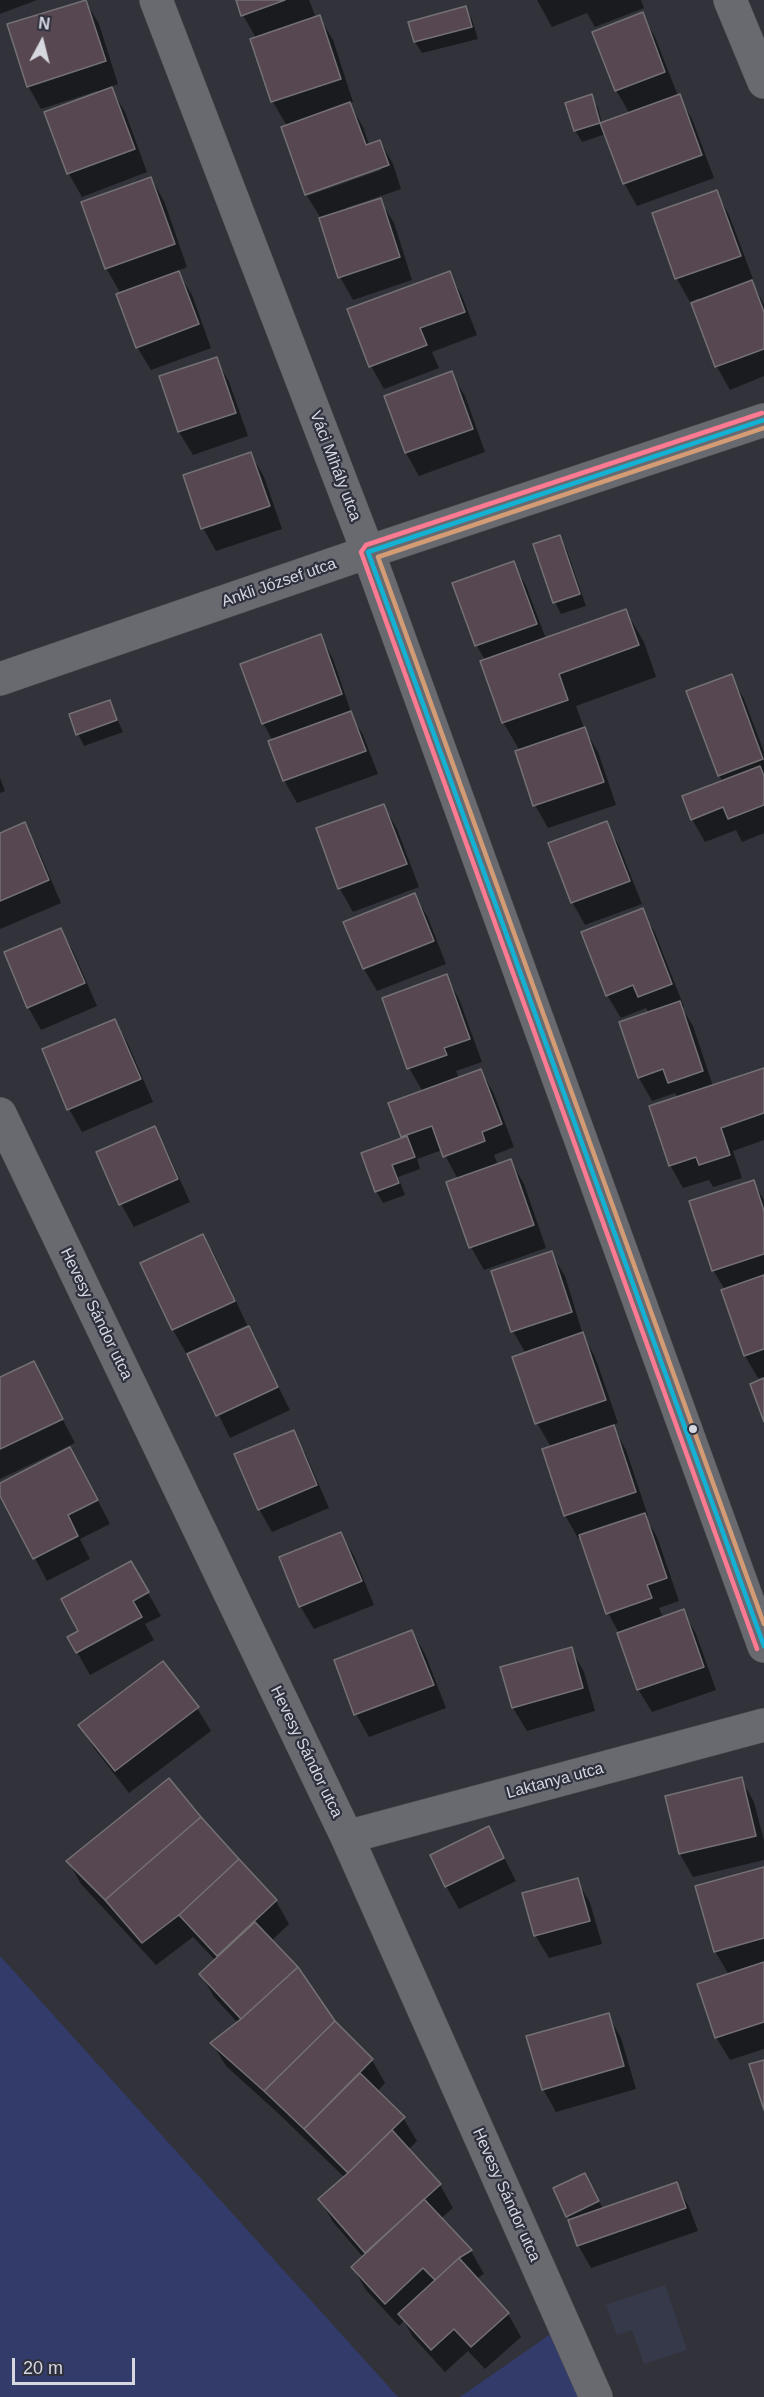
<!DOCTYPE html>
<meta charset="utf-8">
<style>
body{margin:0}
#map{position:relative;width:764px;height:2397px;overflow:hidden;background:#32333a;font-family:Helvetica,sans-serif}
canvas{display:block}
.north{position:absolute;left:12px;top:12px;width:60px;height:60px;-webkit-text-stroke:4px #2e313d;paint-order:stroke;rotate:7deg;font-size:16px;font-weight:700;line-height:24px;text-align:center;color:#d6d8e0}
.north::after{content:'';display:block;margin:auto;width:21px;height:27px;background:#d6d8e0;clip-path:polygon(50% 0,100% 100%,50% 72%,0 100%)}
.scale{position:absolute;left:12px;top:2358px;width:123px;height:27px;box-sizing:border-box;border:3px solid #d6d8e0;border-top:0;padding-left:8px;font-size:18px;line-height:21px;white-space:nowrap;color:#d6d8e0;-webkit-text-stroke:4px #2e313d;paint-order:stroke}
</style>
<div id="map">
<canvas width="764" height="2397"></canvas>
<div class="north">N</div>
<div class="scale">20 m</div>
</div>
<script>
const g = document.querySelector('canvas').getContext('2d');
g.lineJoin = 'round';
function fillPath(path, color) {
  g.fillStyle = color;
  g.fill(path, 'evenodd');
}
function trace(path, color, width, dash) {
  g.strokeStyle = color;
  g.lineWidth = width;
  g.lineCap = dash ? 'butt' : 'round';
  g.setLineDash(dash || []);
  g.stroke(path);
}
function drawText(font, color, halo, rows, align = 'center') {
  g.font = font + ' Helvetica,sans-serif';
  g.lineWidth = 4.5;
  g.setLineDash([]);
  g.textBaseline = 'middle';
  g.strokeStyle = halo;
  g.fillStyle = color;
  for (const [text, x, y, turn = 0] of rows) {
    g.save();
    g.translate(x, y);
    g.rotate((+turn || 0) * Math.PI / 180);
    g.textAlign = isNaN(turn) ? turn : align;
    if (halo) g.strokeText(text, 0, 0);
    g.fillText(text, 0, 0);
    g.restore();
  }
}
const built = new Path2D(`
 M665,2285L687,2350L644,2364L632,2330L617,2335L606,2305Z`);
const green = new Path2D(`
 M0,1956L398,2397H0Z
 M555,2331L582,2397H460Z`);
const shadow = new Path2D(`
 M0,0H37L0,14Z
 M237,0H309L316,18L319,17L333,40L353,102L349,103L363,127L369,145L380,141L393,164L401,189L346,208L347,210L380,200L394,223L412,280L353,300L340,277L320,217L307,196L381,170V167L287,126L273,102L252,39L256,38L243,15Z
 M537,0H641L644,8L595,27L587,13L552,27Z
 M85,1L99,24L118,84L110,87L125,112L147,172L82,197L69,174L46,113L98,94L97,91L41,109L28,86Z
 M466,8L472,20L478,39L422,53L415,42Z
 M642,14L655,37L678,96L692,119L714,178L637,206L624,183L606,134L582,142L575,130L591,96L598,108L602,123L630,114L616,90Z
 M151,178L164,201L187,267L177,271L192,295L211,348L151,370L137,347L121,294L106,268Z
 M716,192L729,215L753,279L750,280L764,304V376L730,390L717,367L692,304L700,301L699,298L690,302L677,279L654,214Z
 M449,273L462,296L477,335L432,352L439,368L384,389L371,366Z
 M216,359L229,382L248,436L193,455L179,432L161,377Z
 M451,373L465,396L485,452L419,476L406,453Z
 M251,454L264,477L282,529L216,551L203,528Z
 M559,536L566,548L586,606L561,614L555,602Z
 M513,563L526,586L546,639L625,610L644,642L656,677L576,706L584,728L598,752L616,805L548,828L535,805L520,751L503,722L485,660L477,646L454,584Z
 M320,636L333,659L353,718L363,735L378,774L297,803L284,780L273,741L263,723Z
 M731,676L744,699L764,752V833L742,842L736,830L705,842L692,819L723,782L719,775Z
 M109,701L123,732L84,746L78,734Z
 M0,778L5,791L0,793Z
 M384,806L397,829L419,887L353,912L340,889L318,829Z
 M606,823L619,846L642,904L585,925L572,902Z
 M24,824L37,847L61,903L0,929V834Z
 M415,895L428,918L446,964L377,991L364,969Z
 M642,910L655,933L684,1007L682,1008L693,1026L713,1086L764,1070V1140L733,1151L742,1178L713,1187L709,1180L683,1188L670,1165L678,1098L675,1093L652,1101L639,1078L621,1023L649,1013L646,1008L621,1018L607,995Z
 M61,930L74,953L97,1006L41,1030L28,1007Z
 M446,976L459,999L482,1062L456,1071L459,1079L481,1071L494,1094L514,1147L494,1155L498,1165L511,1161L524,1184L546,1248L484,1270L471,1247L458,1179L442,1150L417,1159L420,1169L398,1177L405,1195L383,1203L376,1191L404,1139L390,1104L423,1092L409,1068Z
 M115,1021L128,1044L153,1102L82,1132L69,1109Z
 M154,1128L167,1151L190,1202L134,1227L121,1204Z
 M753,1182L764,1200V1377L758,1378L745,1356L725,1290L713,1270Z
 M203,1235L216,1258L247,1325L186,1353L173,1330L142,1264Z
 M551,1253L565,1276L583,1335L595,1357L618,1423L612,1425L626,1450L648,1516H645L657,1537L679,1601L659,1608L663,1618L683,1611L696,1634L716,1690L652,1712L638,1689L619,1633L608,1613L581,1537L578,1538L565,1515L551,1447L537,1423L526,1354L513,1331Z
 M248,1327L290,1410L230,1438L189,1355Z
 M33,1363L75,1443L0,1479V1379Z
 M293,1432L306,1455L329,1508L272,1532L259,1509Z
 M83,1472L110,1524L80,1539L90,1559L47,1581L0,1492V1485Z
 M341,1534L354,1556L374,1605L314,1629L300,1606Z
 M131,1563L161,1616L145,1624L154,1640L90,1675L69,1638L80,1632Z
 M412,1631L425,1654L446,1708L369,1737L356,1714Z
 M571,1649L584,1672L595,1711L527,1731L513,1708L502,1668Z
 M197,1708L211,1731L129,1793L94,1748L80,1725Z
 M741,1779L754,1802L764,1841V1860L693,1877L680,1854Z
 M200,1818L276,1901L289,1924L271,1941L334,2022L372,2060L385,2083L377,2092L403,2118L417,2141L408,2150L440,2185L453,2208L440,2219L471,2251L484,2274L476,2279L508,2314L521,2337L485,2369L468,2351L445,2372L413,2337L404,2321L399,2326L366,2290L353,2268L363,2257L333,2222L320,2199L345,2178L279,2114L226,2066L212,2043L238,2023L214,1997L201,1974L215,1960L193,1937L156,1965L81,1884L68,1861Z
 M489,1828L516,1881L459,1909L446,1886Z
 M764,1869V2049L730,2060L716,2037L729,1975L715,1951Z
 M577,1880L590,1903L602,1944L549,1958L535,1935Z
 M608,2015L621,2038L636,2089L556,2112L543,2089Z
 M676,2184L689,2207L698,2231L591,2268L578,2245L568,2216L592,2186L603,2209Z`);
const building = new Path2D(`
 M86,0L106,61L27,87L7,24Z
 M236,0H285L241,16Z
 M466,6L472,27L414,42L408,22Z
 M643,12L665,72L615,91L592,32Z
 M320,15L341,79L271,102L250,39Z
 M112,87L135,149L67,174L44,112Z
 M592,94L600,123L574,131L565,103Z
 M680,94L702,155L623,184L600,123Z
 M350,102L366,145L380,140L389,165L305,195L281,127Z
 M151,177L175,244L105,269L81,202Z
 M717,190L741,256L675,279L652,213Z
 M381,198L400,257L338,278L319,218Z
 M179,271L199,324L136,348L116,294Z
 M450,271L465,312L420,328L427,345L369,367L347,309Z
 M752,280L764,312V349L715,367L691,303Z
 M217,357L236,413L178,432L159,376Z
 M452,371L473,429L405,453L384,396Z
 M251,452L270,506L201,529L183,475Z
 M560,535L580,594L553,603L533,544Z
 M514,561L537,624L475,646L452,583Z
 M626,609L639,645L559,674L568,700L502,723L480,661Z
 M321,634L342,694L262,724L240,664Z
 M732,674L763,759L718,776L686,691Z
 M110,700L117,720L76,735L69,714Z
 M351,711L366,751L283,781L268,741Z
 M585,727L604,782L533,806L515,751Z
 M760,766L764,776V805L728,819L723,807L691,820L682,796Z
 M384,804L407,864L338,889L316,828Z
 M607,821L630,881L571,903L548,843Z
 M25,822L49,880L0,901V833Z
 M415,893L434,941L363,969L343,922Z
 M643,908L672,984L638,997L633,985L606,996L581,932Z
 M61,928L85,983L27,1008L4,952Z
 M447,974L470,1039L444,1048L447,1055L407,1069L382,998Z
 M680,1001L703,1071L668,1083L663,1069L638,1078L619,1022Z
 M115,1019L141,1079L67,1110L42,1049Z
 M764,1068V1113L721,1128L730,1155L699,1165L696,1157L669,1166L649,1106Z
 M481,1069L502,1124L482,1132L485,1141L443,1157L432,1126L401,1137L388,1103Z
 M155,1126L178,1179L119,1205L96,1152Z
 M407,1136L415,1157L392,1165L399,1183L375,1192L361,1153Z
 M511,1159L534,1225L469,1248L446,1182Z
 M754,1180L764,1211V1254L712,1271L689,1201Z
 M203,1234L235,1301L172,1330L140,1263Z
 M552,1251L572,1312L511,1332L491,1271Z
 M764,1275V1349L744,1356L721,1290Z
 M249,1326L278,1387L216,1416L187,1354Z
 M583,1332L606,1400L535,1424L512,1357Z
 M34,1361L63,1419L0,1449V1377Z
 M764,1378V1422L750,1384Z
 M614,1425L636,1492L564,1516L542,1449Z
 M294,1430L317,1485L258,1510L234,1454Z
 M70,1447L98,1500L68,1515L78,1536L33,1559L0,1496V1483Z
 M645,1513L667,1578L647,1585L652,1598L606,1614L579,1535Z
 M341,1532L362,1581L299,1607L279,1557Z
 M131,1561L149,1592L133,1601L142,1617L76,1653L67,1637L78,1631L61,1599Z
 M684,1609L704,1667L637,1690L617,1633Z
 M412,1630L434,1685L354,1715L334,1660Z
 M572,1647L583,1688L512,1708L500,1667Z
 M163,1661L199,1707L115,1771L78,1725Z
 M742,1777L756,1836L679,1854L665,1796Z
 M169,1778L201,1817L105,1900L66,1861Z
 M201,1817L239,1859L179,1915L142,1943L105,1900Z
 M489,1826L504,1858L445,1887L430,1855Z
 M239,1859L277,1900L217,1956L179,1915Z
 M764,1867V1938L714,1952L695,1886Z
 M578,1878L590,1921L534,1936L522,1893Z
 M255,1922L298,1967L241,2019L199,1974Z
 M764,1962V2022L715,2038L697,1984Z
 M298,1967L335,2021L264,2091L210,2043L241,2019Z
 M609,2013L624,2066L542,2090L526,2036Z
 M335,2021L373,2059L304,2129L264,2091Z
 M764,2060V2110L749,2064Z
 M360,2073L405,2117L348,2173L304,2129Z
 M392,2130L441,2184L365,2253L318,2199L348,2173Z
 M585,2173L599,2201L566,2217L553,2188Z
 M677,2182L686,2208L577,2246L568,2220Z
 M424,2199L472,2250L459,2258L435,2280L423,2268L385,2304L351,2267Z
 M459,2258L509,2313L471,2347L454,2329L431,2350L398,2314Z`);
const street = new Path2D(`
 M156,0L368,552L764,1646
 M730,0L764,82
 M0,679L368,552L764,420
 M0,1114L347,1837L596,2397
 M347,1837L764,1725`);
const bus1 = new Path2D(`
 M764,420L368,552L764,1646`);
const bus2 = new Path2D(`
 M757,1649L361,552L366,545L762,413`);
const bus3 = new Path2D(`
 M764,428L378,557L764,1624`);
const markers = [
 [693,1429,5,"#d6d8e0"]
];
const streetNames = [
 ["Váci Mihály utca",335,466,69],
 ["Ankli József utca",279,583,-19],
 ["Hevesy Sándor utca",96,1314,64],
 ["Hevesy Sándor utca",306,1752,64],
 ["Laktanya utca",555,1781,-15],
 ["Hevesy Sándor utca",506,2195,66]
];
fillPath(built, '#35394a');
fillPath(green, '#333b6a');
fillPath(shadow, '#0007');
fillPath(building, '#574750');
trace(building, '#747175', 1.5);
trace(street, '#4f5156', 34);
trace(street, '#696a70', 33);
trace(bus1, '#13b2d5', 4.5);
trace(bus2, '#fe7a93', 4.5);
trace(bus3, '#d39c74', 4.5);
for (const [x, y, r, color] of markers) {
  const dot = new Path2D();
  dot.arc(x, y, r, 0, 2 * Math.PI);
  g.fillStyle = color;
  g.fill(dot);
  trace(dot, '#2e313d', 2);
}
drawText('16px', '#d6d8e0', '#2e313d', streetNames);
</script>
